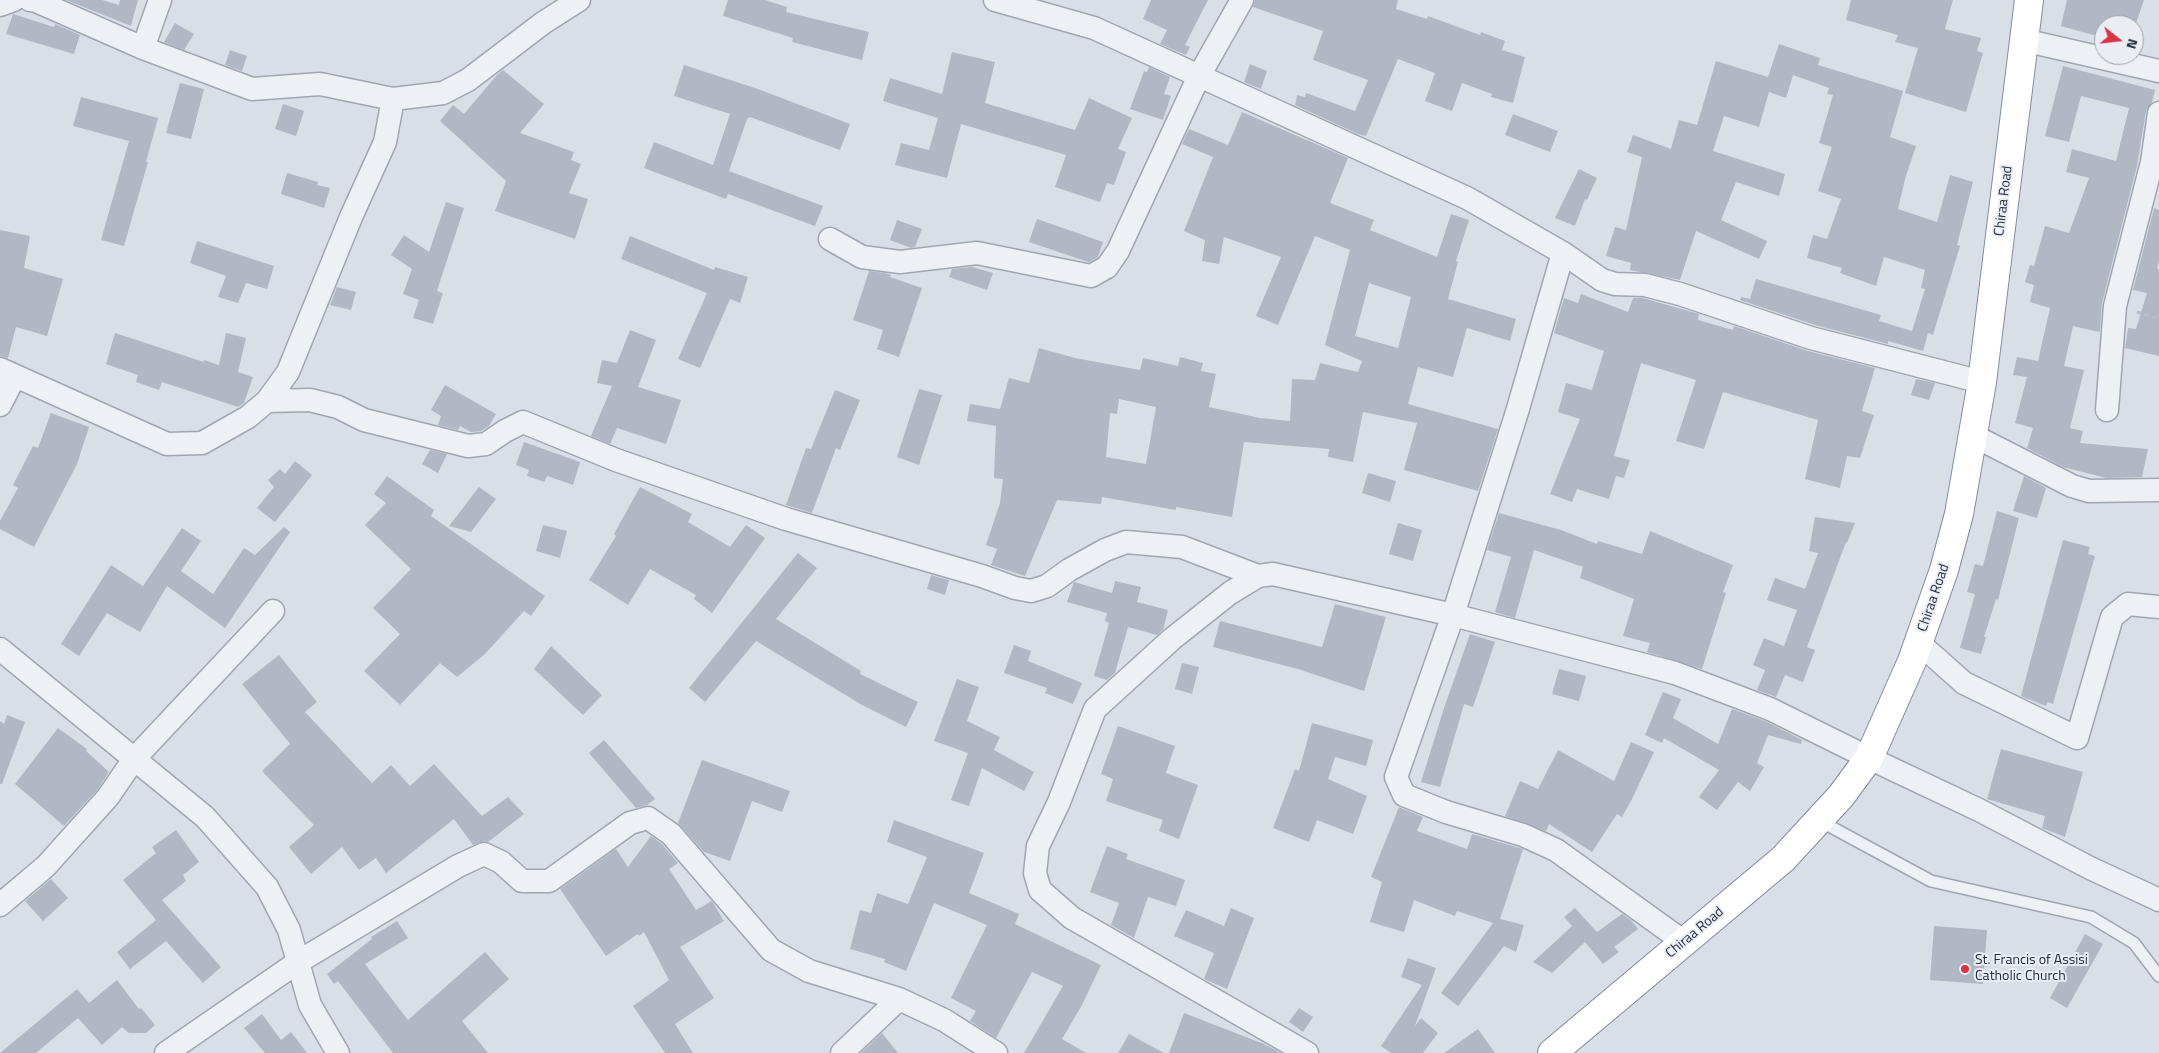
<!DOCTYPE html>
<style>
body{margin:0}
#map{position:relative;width:2159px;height:1053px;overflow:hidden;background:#dadfe7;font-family:"Titillium Web",sans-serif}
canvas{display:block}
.north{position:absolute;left:2094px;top:15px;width:50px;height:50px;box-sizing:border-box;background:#eaeef4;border:1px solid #9ba0ab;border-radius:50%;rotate:106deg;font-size:14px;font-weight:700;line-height:20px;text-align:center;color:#242c3d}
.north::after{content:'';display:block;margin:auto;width:18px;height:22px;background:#d83346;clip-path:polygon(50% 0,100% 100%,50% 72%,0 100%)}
</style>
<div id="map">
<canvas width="2159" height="1053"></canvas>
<div class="north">N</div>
</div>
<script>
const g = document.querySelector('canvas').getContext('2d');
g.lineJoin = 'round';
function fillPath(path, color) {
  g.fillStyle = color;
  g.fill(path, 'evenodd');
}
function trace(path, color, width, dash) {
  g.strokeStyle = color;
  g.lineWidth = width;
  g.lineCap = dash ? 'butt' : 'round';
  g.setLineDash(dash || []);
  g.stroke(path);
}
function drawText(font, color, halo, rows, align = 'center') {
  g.font = font + ' "Titillium Web",sans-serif';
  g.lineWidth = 4;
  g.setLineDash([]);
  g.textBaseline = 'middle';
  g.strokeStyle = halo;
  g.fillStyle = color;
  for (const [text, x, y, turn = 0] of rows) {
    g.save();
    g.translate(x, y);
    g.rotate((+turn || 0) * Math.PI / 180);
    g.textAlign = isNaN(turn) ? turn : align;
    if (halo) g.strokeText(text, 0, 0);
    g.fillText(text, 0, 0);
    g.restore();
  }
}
const building = new Path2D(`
 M66,0H102L119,5L120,0H138L131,26Z
 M728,0H765L787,7L786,12L869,32L862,60L792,42L793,38L723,16Z
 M1151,0H1208L1185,45L1190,47L1186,55L1160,44L1167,30L1143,19Z
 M1255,0H1398L1396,9L1427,19L1428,16L1480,35L1481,32L1505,41L1502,50L1525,57L1513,103L1491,97L1492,94L1462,83L1452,111L1425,101L1435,73L1398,59L1366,136L1358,134L1295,105L1297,95L1305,97L1306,93L1355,111L1368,80L1313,60L1323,31L1253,7Z
 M1851,0H1953L1945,29L1981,38L1977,51L1983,53L1966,112L1905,93L1918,48L1895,42L1898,35L1846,20Z
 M2067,0H2144L2134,29V25H2104V38L2061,26Z
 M13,14L54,27L55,24L80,35L74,54L6,34Z
 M175,23L194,34L184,50L164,42Z
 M1779,44L1820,58L1818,65L1903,91L1890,137L1916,146L1905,179L1898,209L1937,222L1950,175L1973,182L1957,245L1960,246L1933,335L1928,333L1923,351L1888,341V344L1815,325L1740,300L1741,297L1750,299L1756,279L1881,315L1879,321L1912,331L1925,289L1921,288L1925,270L1884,257L1876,286L1840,273L1842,268L1807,258L1813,235L1827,239L1841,199L1818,191L1832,147L1819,143L1833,95L1827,94L1829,88L1793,75L1786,98L1769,92L1759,127L1724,116L1713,151L1785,174L1779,196L1736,182L1721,220L1767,241L1759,259L1696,231L1680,280L1630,270L1631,263L1606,256L1615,227L1626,230L1642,157L1627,152L1633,135L1671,149L1679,120L1697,125L1716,61L1768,77Z
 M230,50L247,56L242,71L225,65Z
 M952,52L995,62L985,103L1075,130L1089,98L1132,118L1118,149L1126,152L1114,185L1107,183L1100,202L1055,187L1066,155L961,124L947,178L895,165L901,143L929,150L938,118L883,101L890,78L942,94Z
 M1250,64L1267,71L1261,89L1244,82Z
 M684,65L758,89L850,124L840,150L750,117L747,119L729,171L823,206L815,226L728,194L726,199L644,168L654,142L713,165L730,114L674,96Z
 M2063,66L2155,90L2152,102L2146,111L2137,166L2102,303L2100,329L2099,332L2073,326L2064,366L2084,370L2070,428L2083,431L2080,443L2148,449L2142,477L2106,478L2063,467L2027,448L2033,428L2015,423L2027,377L2013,375L2017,357L2038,361L2050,308L2030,302L2034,285L2025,282L2030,265L2034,266L2045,226L2069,233L2089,178L2066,172L2072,149L2116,161L2129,108L2081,96L2069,142L2045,136Z
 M1149,67L1170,77L1164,94L1171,96L1163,120L1130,109L1144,71L1147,72Z
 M503,70L544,104L520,133L574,152L571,160L581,164L569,193L588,199L575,239L495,211L506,181L440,121L453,105L464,114L497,75Z
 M180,83L204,89L191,139L166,133Z
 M81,97L158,118L146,162H148L124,246L101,240L129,141L73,126Z
 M283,104L304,111L296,136L275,129Z
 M1242,112L1348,158L1330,203L1374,220L1370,230L1437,257L1451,214L1469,220L1456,261L1458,262L1448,299L1516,319L1510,341L1467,328L1453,377L1418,367L1408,404L1498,429L1478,491L1404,470L1417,423L1363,412L1353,462L1328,457L1329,449L1244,442L1232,517L1176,507V510L1102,497L1101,504L1057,500L1025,576L991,565L997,549L986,545L1000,503L1003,479L994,478L996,426L967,421L970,404L1000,409L1009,378L1029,383L1039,348L1075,358L1140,370L1143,358L1178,366L1180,357L1203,363L1201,371L1216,374L1209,407L1260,418L1290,421L1292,379L1315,380L1320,363L1358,372L1362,361L1325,345L1350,250L1315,236L1278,325L1256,316L1281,257L1224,237L1219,264L1202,261L1205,240L1184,231L1213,157L1182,144L1189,129L1228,145ZM1369,283L1411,297L1398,348L1355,336ZM1119,399L1156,407L1146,464L1106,457L1110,413L1117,414Z
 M1513,114L1558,131L1550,152L1505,135Z
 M1579,169L1597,178L1587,200L1585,199L1575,226L1555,218Z
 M287,173L318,182L317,185L330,188L324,208L281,194Z
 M446,202L464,208L437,291L443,293L433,324L413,318L419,300L403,294L412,269L391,255L404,235L429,252Z
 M2154,208L2159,210V260L2157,269H2159V356L2125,348L2128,328L2136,329L2147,293L2133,290Z
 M1037,219L1103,242L1098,257L1089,262L1085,261L1029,242Z
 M897,220L922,229L915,247L911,248L890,240Z
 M0,230L30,236L24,268L63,279L47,336L16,327L8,358L0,356Z
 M630,236L714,270L715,267L748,277L740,303L730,299L700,368L678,359L707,293L621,259Z
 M197,241L274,266L267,289L246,283L238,303L218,297L226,276L190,263Z
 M972,267L993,273L987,290L949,277L952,269Z
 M869,271L885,273L891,275L890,277L922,288L899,357L877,349L883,330L853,320Z
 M337,287L356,292L351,310L330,305Z
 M1581,294L1628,312L1633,298H1643L1699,314L1698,320L1733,330L1734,326L1808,351L1875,368L1862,411L1874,415L1860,458L1847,456L1840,488L1805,479L1818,420L1723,392L1704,449L1676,441L1696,380L1641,363L1614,456L1630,460L1624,478L1616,476L1609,499L1577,489L1572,502L1550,494L1580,419L1558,412L1566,383L1592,390L1604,351L1554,333L1564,298L1578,303Z
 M630,330L656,340L638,387L681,400L666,444L617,428L610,444L591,436L612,386L597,383L602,360L617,363Z
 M115,333L204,362V360L219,365L226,333L246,338L238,372L253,377L244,403L238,407L162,382L159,390L136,382L138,375L106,364Z
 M1916,379L1935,383L1929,400L1911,395Z
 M445,385L496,414L489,426L481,431L471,432L460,426L458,430L438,425L441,416L431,410Z
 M919,389L942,395L919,465L897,457Z
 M835,390L860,400L840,450L836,448L812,513L786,505L806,448L811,449Z
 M51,413L89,427L77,464L34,547L0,529V521L18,488L13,485L33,446L38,448Z
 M524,442L580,462L573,485L547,476L544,482L527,476L529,470L516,465Z
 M430,450L447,454L438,473L422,464Z
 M295,461L312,475L275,522L257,508L274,487L268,480L280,469L285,474Z
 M1368,473L1396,481L1390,502L1362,493Z
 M387,476L434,510L431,516L545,596L531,616L524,611L485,654L457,677L440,663L400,705L364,671L400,634L373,608L411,569L365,525L386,503L374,494Z
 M2024,476L2046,488L2037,518L2013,511Z
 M479,487L496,499L471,532L449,526Z
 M640,487L692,514L688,522L730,547L746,525L765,538L712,613L694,599L696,595L650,569L628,605L589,580L616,536L614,534Z
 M1997,511L2019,518L1998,600L1996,599L1984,637H1986L1981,654L1960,648L1975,594L1967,592L1975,564L1983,566Z
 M1499,513L1561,530L1597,544L1598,541L1642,554L1650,531L1733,565L1723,592L1726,593L1702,669L1647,652L1650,643L1623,636L1634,599L1580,578L1583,567L1534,550L1515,618L1495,612L1511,557L1487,550Z
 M1815,517L1855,523L1847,543L1846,542L1807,647L1815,650L1803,682L1785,675L1776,697L1757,690L1765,670L1753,665L1764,638L1784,646L1797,610L1767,600L1775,578L1805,589L1818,553L1809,551Z
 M1398,523L1422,530L1413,561L1389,554Z
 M543,525L567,531L560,558L536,551Z
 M284,527L290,532L225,628L167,586L140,632L107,613L79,656L61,644L111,565L143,586L182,528L201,541L181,571L213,594L244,548L255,555Z
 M2063,540L2090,547L2088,554L2095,556L2053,704L2048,702L2046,706L2021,696Z
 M798,553L817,568L776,619L861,671L860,674L918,702L906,727L862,705L756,641L705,702L689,688Z
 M931,575L949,580L945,595L927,589Z
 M1115,581L1141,587L1137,602L1168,610L1163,630L1157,635L1128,627L1115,673L1107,680L1094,676L1109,623L1105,621L1107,613L1067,602L1074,582L1112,593Z
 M1335,604L1386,617L1364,691L1298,669L1213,647L1220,621L1322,647Z
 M1470,634L1495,642L1473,707L1464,704L1440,787L1421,782L1444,708Z
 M1014,645L1031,651L1028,661L1082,683L1073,704L1045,693L1047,688L1004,673Z
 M551,646L602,695L583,715L534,669Z
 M279,655L317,702L305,712L372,783L391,765L410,786L434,764L482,816L508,797L524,814L488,842L484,841L473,845L454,819L386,873L376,858L359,870L342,847L311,874L289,847L314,825L262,771L290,744L242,684Z
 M1182,663L1199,667L1192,694L1175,689Z
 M1559,669L1586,676L1579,701L1552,694Z
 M957,679L979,687L967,721L1000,737L994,750L1034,772L1024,791L982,768L969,806L951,800L968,753L934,741Z
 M1663,692L1681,699L1673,718L1718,744L1732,709L1765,721L1802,740L1801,744L1768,735L1757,763L1764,767L1750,791L1738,782L1717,810L1699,797L1719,770L1664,738L1662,743L1645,735Z
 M7,715L25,722L2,784H0V721L4,724Z
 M1312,723L1373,740L1366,766L1335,757L1328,779L1367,796L1353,834L1317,820L1309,842L1273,828L1295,769L1299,771Z
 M1118,726L1175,746L1166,773L1198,785L1179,839L1159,831L1163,820L1106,801L1113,779L1101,774Z
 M58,728L87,749L86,751L109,772L98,789L64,826L15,784Z
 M604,740L655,799L647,805L636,808L589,753Z
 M1631,742L1654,752L1632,799L1622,817L1617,814L1592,852L1549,824L1546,831L1505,816L1520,781L1538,789L1558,750L1614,781Z
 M2001,749L2083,772L2065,837L2042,828L2045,816L1987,799Z
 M702,760L790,791L782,812L752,801L730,861L704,852L678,823Z
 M1399,807L1423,817L1417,831L1467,849L1472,834L1523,849L1500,919L1524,925L1516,952L1504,946L1458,1006L1441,993L1493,923L1457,911L1455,916L1414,900L1404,932L1370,922L1382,882L1371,877Z
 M894,820L984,853L969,893L1019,914L1015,924L1101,965L1082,1005L1062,1039L1086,1053H1024L1063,986L1032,972L996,1038L970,1021L976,1011L951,998L987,925L934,903L906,971L884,962L885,959L850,949L860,910L871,913L877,893L908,904L927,857L887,842Z
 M176,830L199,862L183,875L186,881L162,900L221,967L203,983L166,941L130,969L117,952L156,920L123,880L156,853L152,847Z
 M651,836L662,844L678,863L669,869L696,910L712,901L724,921L680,947L714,998L675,1024L693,1053H665L633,1006L669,980L644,932L639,936L638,934L606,956L560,889L616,849L628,867Z
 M1107,846L1128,854L1126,859L1185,880L1176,906L1148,897L1134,938L1111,925L1119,903L1090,892Z
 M51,879L68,898L43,921L25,901Z
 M1231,908L1254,918L1227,989L1204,979L1214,953L1174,936L1186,910L1224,926Z
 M1575,908L1597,932L1622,914L1631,920L1638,929L1614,947L1619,952L1603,964L1585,942L1552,973L1533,962L1572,926L1564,917Z
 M397,921L408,938L365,964L408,1020L485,952L509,979L462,1021L488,1053H393L338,981L334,984L327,974L372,939L371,937Z
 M1934,926L1987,930L1983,984L1930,980Z
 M2085,934L2103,944L2067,1008L2050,998Z
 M1408,958L1436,968L1415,1026L1421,1018L1438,1033L1423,1053H1391L1381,1046L1422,985L1401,977Z
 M117,980L139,1009L141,1008L155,1025L146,1033H129L122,1027L102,1045L78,1018L36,1053H0L77,989L89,1003Z
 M1299,1008L1313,1017L1303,1032L1289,1022Z
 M1184,1013L1264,1044L1281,1053H1169Z
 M262,1014L281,1040L291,1032L307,1053H265L244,1028Z
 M1478,1029L1495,1053H1444Z
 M882,1033L898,1053H861Z
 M1129,1034L1164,1053H1118Z`);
const path = new Path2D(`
 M2137,312L2159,319`);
const service = new Path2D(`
 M1820,821L1931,881L2091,917L2134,943L2159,976`);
const minor = new Path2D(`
 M30,0L36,1L143,48L252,89L320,84L393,99L443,93L468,80L543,23L579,0
 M995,0L1094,28L1467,198L1563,253L1602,280L1615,284L1645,285L1680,294L1811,338L1982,382
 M0,5L14,0
 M2023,40L2159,71
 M143,48L160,0
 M2159,113L2152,162L2159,164
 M830,239L862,257L900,262L977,253L1091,276L1107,267L1118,251L1199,76L1242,0
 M1563,253L1517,412L1453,615L1396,777L1404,795L1446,812L1523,835L1556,850L1684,942
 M0,369L167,444L202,443L248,417L267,401L288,372L351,217L385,142L393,99
 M267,401L310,400L338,407L364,420L468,446L486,444L505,431L523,422L616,460L786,519L982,576L1015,588L1031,591L1047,586L1069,570L1105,550L1126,542L1182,547L1258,576
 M0,405L15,376
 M2107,410L2115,306L2152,162
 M1974,436L2072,486L2089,491L2159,490
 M1919,643L1964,683L2077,738L2112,617L2128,604L2159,607
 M0,649L205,817L267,887L289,930L310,1005L338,1053
 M0,905L46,866L108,797L134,759L273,611
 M166,1053L298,962L458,866L484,854L501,862L522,881H549L630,823L648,818L671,834L771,950L809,971L899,999L944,1020L996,1053
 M842,1053L899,999
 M1307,1053L1072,918L1040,890L1035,873L1038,846L1059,802L1095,709L1172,639L1230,593L1258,576L1273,574L1453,615L1675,673L1770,709L1869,758L1979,810L2090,868L2159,900`);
const trunk = new Path2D(`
 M1552,1053L1783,859L1841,796L1869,758L1912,661L1944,570L1959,514L1982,382L2029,0`);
const markers = [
 [1965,969,5,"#d83346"]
];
const streetNames = [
 ["Chiraa Road",2004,201,-83],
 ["Chiraa Road",1934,598,-71],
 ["Chiraa Road",1695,933,-40]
];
const poiNames = [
 ["St. Francis of Assisi",1975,961],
 ["Catholic Church",1975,977]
];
fillPath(building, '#b1b8c4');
trace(service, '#a0a6b1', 14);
trace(minor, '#a0a6b1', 25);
trace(trunk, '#818b9e', 30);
trace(path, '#b9bdc5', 3, [4, 4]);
trace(service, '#edf0f5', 11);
trace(minor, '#edf0f5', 22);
trace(trunk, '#fff', 28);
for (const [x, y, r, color] of markers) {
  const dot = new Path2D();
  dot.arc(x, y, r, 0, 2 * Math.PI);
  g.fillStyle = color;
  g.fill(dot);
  trace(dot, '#eaeef4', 2);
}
drawText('14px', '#242c3d', '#eaeef4', streetNames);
drawText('14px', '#242c3d', '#eaeef4', poiNames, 'left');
</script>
